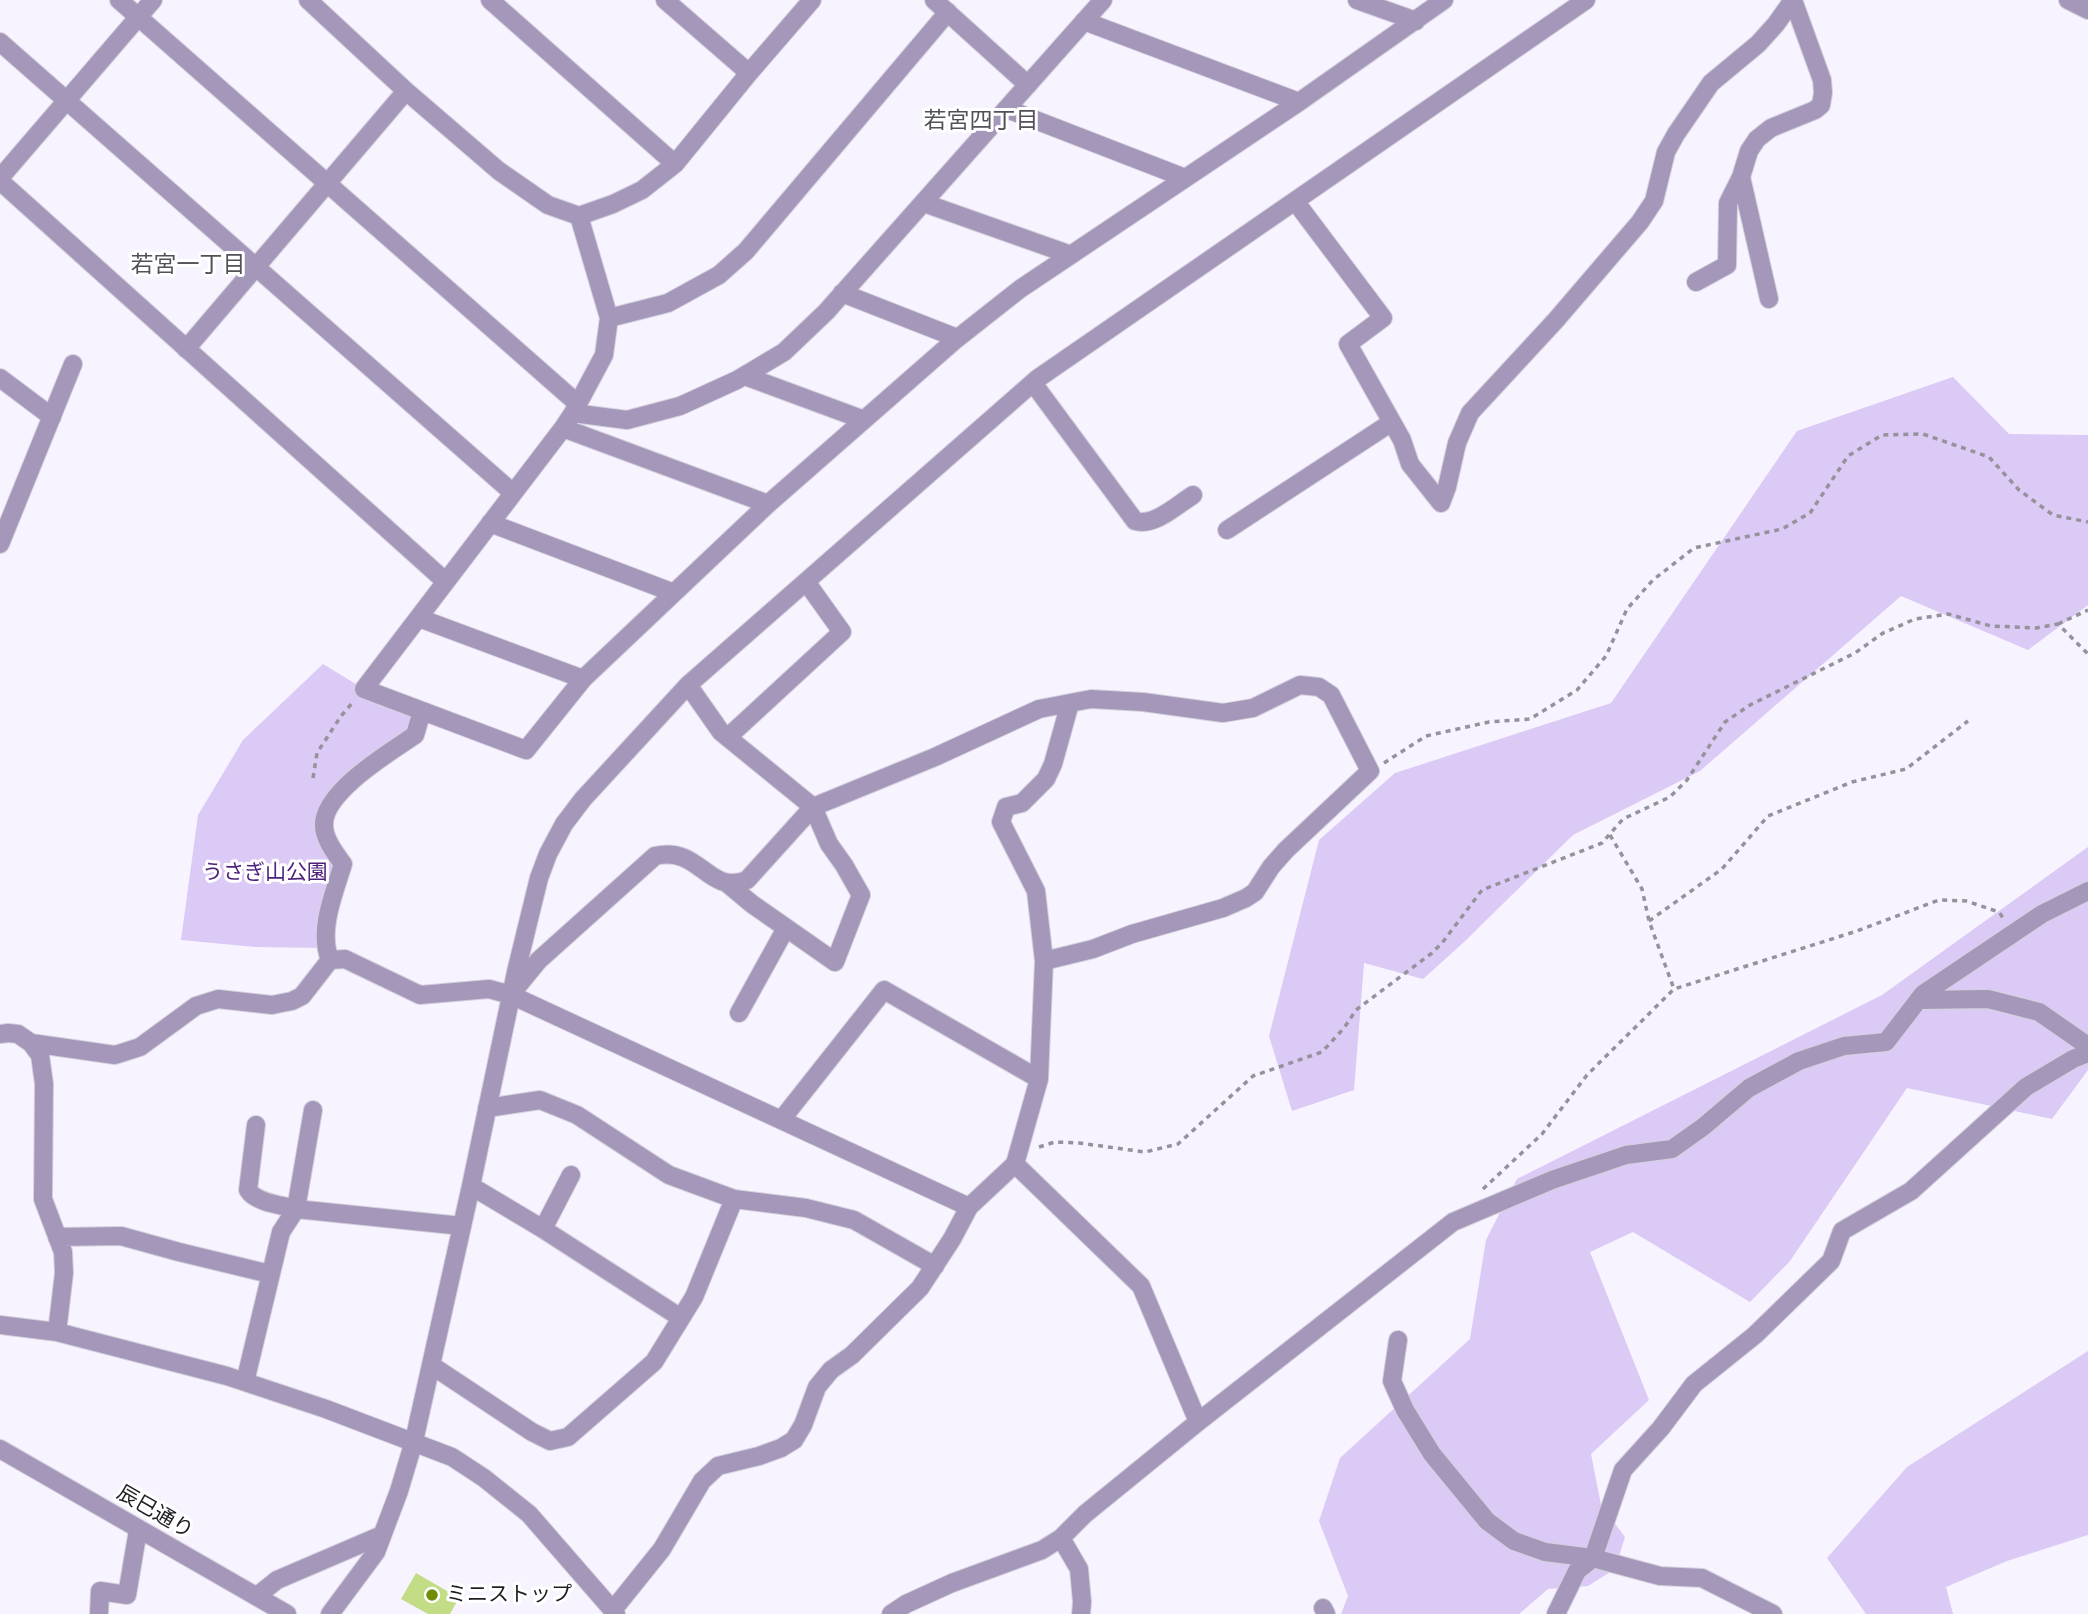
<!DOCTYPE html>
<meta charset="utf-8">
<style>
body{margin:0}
canvas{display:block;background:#f7f3ff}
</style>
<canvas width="2088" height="1614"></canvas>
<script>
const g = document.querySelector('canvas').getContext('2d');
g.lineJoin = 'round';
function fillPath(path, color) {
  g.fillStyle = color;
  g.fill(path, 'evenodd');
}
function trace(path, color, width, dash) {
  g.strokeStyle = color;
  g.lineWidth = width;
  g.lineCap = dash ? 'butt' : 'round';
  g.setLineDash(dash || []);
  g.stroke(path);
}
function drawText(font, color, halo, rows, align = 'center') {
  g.font = font + ' Quicksand,"Noto Sans JP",sans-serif';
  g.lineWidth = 6;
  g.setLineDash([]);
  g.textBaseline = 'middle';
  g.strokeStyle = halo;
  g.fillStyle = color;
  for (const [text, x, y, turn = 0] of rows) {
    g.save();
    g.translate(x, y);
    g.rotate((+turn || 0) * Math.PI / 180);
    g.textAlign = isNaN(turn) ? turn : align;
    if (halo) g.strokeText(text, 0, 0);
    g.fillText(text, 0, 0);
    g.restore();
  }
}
const green = new Path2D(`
 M1953,377L2009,434L2088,435V605L2028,650L1901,596L1700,771L1573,835L1463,943L1423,979L1364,963L1354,1090L1292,1111L1269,1036L1319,840L1395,773L1611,703L1797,431Z
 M323,664L364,689L422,711L415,735L332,801L324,824L343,864L325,948L255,947L181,940L198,815L243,740Z
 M2088,847V1070L2052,1119L1907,1088L1790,1261L1750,1302L1633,1232L1590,1252L1649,1400L1591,1454L1601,1505L1625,1537L1615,1569L1588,1586L1548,1589L1519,1614H1341L1348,1596L1319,1521L1340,1458L1470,1339L1486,1240L1517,1179L1882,995Z
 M2088,1351V1535L2007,1561L1946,1587L1953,1614H1866L1827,1558L1907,1467Z`);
const building = new Path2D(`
 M416,1573L459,1598L450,1614H428L401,1599Z`);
const path = new Path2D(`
 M2058,624L2088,610
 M1384,763L1426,736L1489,722L1530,719L1577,690L1606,656L1627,609L1653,580L1694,548L1782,529L1810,513L1848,456L1882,435L1923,434L1989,457L2019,490L2053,515L2088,522
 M313,778L317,753L341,716L354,701
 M1610,835L1642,889L1649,921L1674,989
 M1649,921L1722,869L1768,816L1852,782L1906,769L1968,721
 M1039,1147L1055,1142L1079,1143L1145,1152L1178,1144L1253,1076L1322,1052L1344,1028L1356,1010L1432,953L1442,943L1482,890L1602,843L1623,819L1670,797L1687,780L1725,722L1750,705L1855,653L1883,633L1915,619L1948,614L1991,626L2036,628L2058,624L2088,654
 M1483,1189L1542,1134L1587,1075L1674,989L1857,931L1939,900L1966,901L1999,912L2003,918`);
const minor = new Path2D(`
 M119,0L578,404
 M308,0L406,91L499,171L548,205L579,216L613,204L642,190L675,164L749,73L812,0
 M490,0L675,164
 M665,0L749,73
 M934,0L1028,85
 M1357,0L1416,21
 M2068,0L2088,10
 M1084,21L1299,102
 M0,42L513,493
 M1007,109L1185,178
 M0,178L153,0
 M0,181L445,581
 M1295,201L1383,318L1348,344L1402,440L1410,464L1441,503L1447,487L1457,443L1470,413L1556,320L1640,222L1654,201L1666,152L1676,134L1711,83L1758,44L1776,24L1793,0
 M924,203L1071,255
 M579,216L609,318L604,355L573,413L563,428L364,689L526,750L583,679L768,504L954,341L1020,289L1299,102L1444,0
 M1696,282L1727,265L1728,203L1741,177
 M842,293L957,338
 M1769,299L1741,177L1749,151L1757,139L1771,128L1815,110L1821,105L1823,93L1822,80L1793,0
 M609,318L668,303L719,275L746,251L948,12
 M186,349L406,91
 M745,376L864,420
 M0,378L52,417
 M1033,383L1135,521C1154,527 1177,505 1193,495
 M573,413L627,420L680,406L737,380L784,352L826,312L1103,0
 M563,428L768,504
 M490,523L674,593
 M1227,530L1392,422
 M0,544L73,364
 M419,618L583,679
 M688,685L721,732L813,807L829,844L844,865L861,895L835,962L752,904L728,884
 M728,737L842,632L807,583
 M330,960C318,930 334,894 343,864C335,853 324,839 324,825C323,792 390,752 415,735L422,711
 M516,988L539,960L655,856C700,845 708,896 747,880L813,807L935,757L1039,709L1091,699L1143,702L1223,713L1253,708L1300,685L1319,687L1331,695L1370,771L1286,850L1271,867L1255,892L1246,898L1223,908L1132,934L1093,949L1044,961
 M1918,1000L1988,999L2039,1012L2088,1046
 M739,1013L786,928
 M0,1034L8,1033L18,1034L31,1043L40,1055L44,1084L43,1199L63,1252L64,1273L57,1332
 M31,1043L115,1055L140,1047L196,1006L218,999L272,1005L292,1001L302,996L330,960L345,959L420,995L489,989L511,995L969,1207
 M487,1108L540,1100L577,1115L669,1175L734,1199L806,1208L854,1220L935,1266
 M782,1119L884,990L1039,1079
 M256,1125L248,1190C256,1203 282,1205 296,1209L313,1110
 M1015,1164L1141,1286L1198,1422
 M471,1186L543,1229L681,1318
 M543,1229L571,1175
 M57,1237L121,1236L179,1252L270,1274
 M0,1325L57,1332L227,1376L326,1409L452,1457L484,1478L529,1514L616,1614
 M1398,1340L1392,1381L1405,1410L1432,1454L1487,1521L1514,1541L1545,1552L1593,1558L1660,1576L1702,1578L1773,1614
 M431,1365L532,1432L550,1441L568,1437L654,1362L694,1297L734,1199
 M245,1382L281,1232L296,1209L462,1226
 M0,1449L287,1614
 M1061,1538L1079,1569L1082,1602L1081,1614
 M257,1596L277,1580L382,1535
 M1323,1608L1326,1614
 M613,1610L662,1549L702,1481L718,1466L759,1456L781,1448L794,1440L803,1425L817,1387L831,1370L852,1355L920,1288L952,1239L969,1207L1015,1164L1039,1079L1044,961L1036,891L1001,822L1006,807L1022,803L1046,779L1053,764L1070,703
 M99,1614L100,1591L127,1595L138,1530
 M330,1614L376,1552L399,1491L414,1441L471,1186L516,972L539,878L548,854L564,824L583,799L688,685L1037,379L1586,0
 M891,1614L906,1604L952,1583L1042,1550L1061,1538L1085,1514L1198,1422L1453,1222L1552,1180L1626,1155L1672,1149L1703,1127L1749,1088L1799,1061L1844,1046L1886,1042L1923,994L2042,914L2088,891
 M1556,1614L1577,1571L1593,1558L1623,1470L1661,1428L1694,1384L1755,1335L1831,1261L1842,1231L1911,1191L2026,1087L2073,1059L2088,1053`);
const markers = [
 [432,1595,7,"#718c06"]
];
const parkNames = [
 ["うさぎ山公園",265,873]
];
const streetNames = [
 ["辰巳通り",155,1512,30]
];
const poiNames = [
 ["ミニストップ",446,1595]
];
const neighbourhoodNames = [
 ["若宮四丁目",981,121],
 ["若宮一丁目",188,265]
];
fillPath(green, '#dacaf5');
fillPath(building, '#c3dd86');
trace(minor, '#d4d1dc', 20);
trace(path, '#95929b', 3.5, [5, 5]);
trace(minor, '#a497ba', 18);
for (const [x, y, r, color] of markers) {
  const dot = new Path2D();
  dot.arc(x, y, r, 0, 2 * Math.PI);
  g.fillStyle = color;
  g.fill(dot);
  trace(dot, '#fff', 2.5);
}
drawText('21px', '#4e217c', '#fff', parkNames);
drawText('21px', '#1f1e22', '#fff', streetNames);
drawText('21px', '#1f1e22', '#fff', poiNames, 'left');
drawText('23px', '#535059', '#fff', neighbourhoodNames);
</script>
